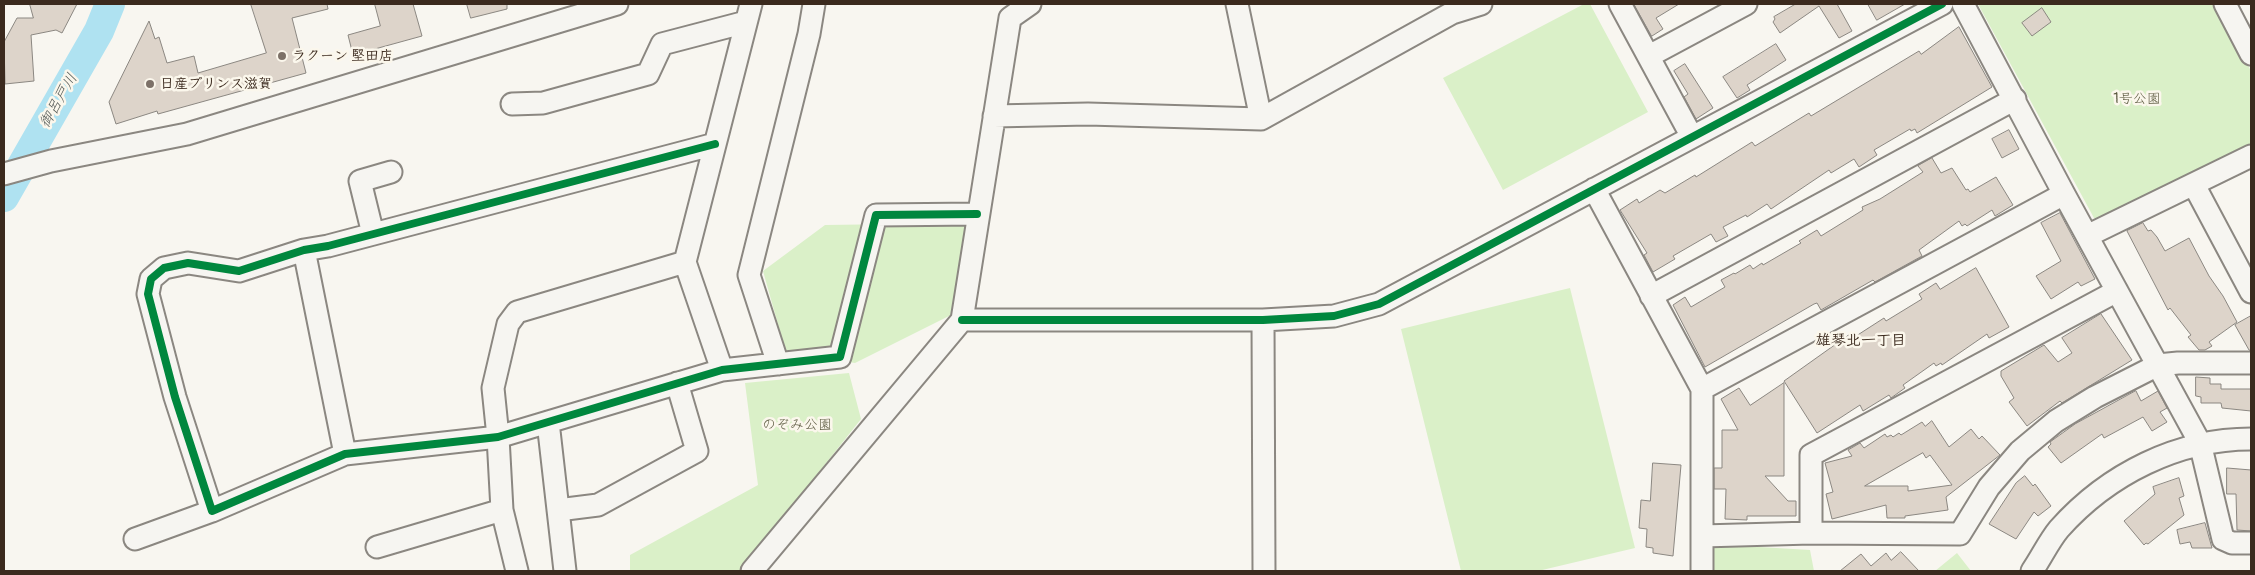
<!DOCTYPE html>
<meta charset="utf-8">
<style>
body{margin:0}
#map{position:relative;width:2255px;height:575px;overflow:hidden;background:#f8f6f0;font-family:Pangolin,sans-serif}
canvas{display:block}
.frame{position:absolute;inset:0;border:5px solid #3b2a1e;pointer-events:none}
</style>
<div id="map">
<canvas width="2255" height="575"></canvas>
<div class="frame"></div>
</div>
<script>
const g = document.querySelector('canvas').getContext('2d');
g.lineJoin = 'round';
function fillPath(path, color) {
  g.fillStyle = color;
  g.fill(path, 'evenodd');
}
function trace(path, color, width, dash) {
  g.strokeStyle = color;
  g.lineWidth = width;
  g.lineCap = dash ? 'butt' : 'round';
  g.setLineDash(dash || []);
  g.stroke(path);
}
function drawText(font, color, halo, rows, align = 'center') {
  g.font = font + ' Pangolin,"Klee One",sans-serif';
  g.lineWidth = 5;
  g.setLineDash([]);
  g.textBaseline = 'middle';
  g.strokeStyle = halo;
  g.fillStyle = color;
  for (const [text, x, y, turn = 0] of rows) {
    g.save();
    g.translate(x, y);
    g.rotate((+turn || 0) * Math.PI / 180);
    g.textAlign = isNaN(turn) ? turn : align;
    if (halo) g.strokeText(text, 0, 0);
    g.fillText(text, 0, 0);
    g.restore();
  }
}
const green = new Path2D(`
 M1584,4H1590L1648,112L1503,190L1443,78Z
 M1978,4H2216L2251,71V148L2100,221L2094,218Z
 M968,223L951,315L855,363L786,353L763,271L825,225Z
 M1570,288L1635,548L1538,571H1461L1401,329Z
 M849,373L861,419L741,571H630V555L758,485L745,383Z
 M1709,544L1810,550L1814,571H1710Z
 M1957,553L1971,571H1935Z`);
const river = new Path2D(`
 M4,197L99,31L110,4`);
const building = new Path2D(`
 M30,4H77L62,33L56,30L31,35L34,81L5,84L4,42L17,18H33Z
 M251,4H327L328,9L292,18L306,73L158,114L157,111L116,124L109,102L149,21L155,39L159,37L167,63L194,56L198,73L266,53Z
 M375,4H413L422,36L353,55L348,35L380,26Z
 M467,4H507V9L471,18Z
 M1634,4H1679L1656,18L1663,29L1652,36Z
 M1796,4H1837L1852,31L1839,38L1819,6L1780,33L1773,22L1775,19L1774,17Z
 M1868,4H1905L1877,20Z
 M2042,8L2051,22L2032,36L2022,23Z
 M1959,27L1992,87L1917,133L1915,129L1911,131L1910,129L1874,150L1877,155L1859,167L1854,159L1831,173L1829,170L1771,209L1767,204L1747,217L1746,215L1723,227L1728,236L1716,242L1711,234L1673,256L1675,259L1653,272L1644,255L1647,253L1620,210L1637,199L1639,203L1660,190L1665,193L1695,175L1696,177L1752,142L1755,146L1809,113L1811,116L1919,51L1921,54Z
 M1776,44L1786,60L1747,85L1750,90L1737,98L1723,77Z
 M1685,64L1713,108L1696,119L1684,97L1688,94L1674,71Z
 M2009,130L2019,149L2002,158L1992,139Z
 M1932,158L1941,173L1952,168L1966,190L1968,189L1970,192L1996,177L2013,205L1995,216L1992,210L1967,226L1965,224L1962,226L1959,221L1919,250L1922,256L1875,282L1873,280L1821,310L1817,303L1814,304L1705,367L1673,305L1685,297L1691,307L1725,287L1721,280L1734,273L1735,274L1750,265L1753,269L1762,263L1763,265L1801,243L1799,241L1817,230L1821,236L1863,210L1862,207L1880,199L1923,172L1918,166Z
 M2060,213L2095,279L2081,286L2078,282L2051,299L2036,276L2061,261L2041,223Z
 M2143,223L2148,231L2151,230L2157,237L2165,251L2189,238L2209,276L2223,296L2237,322L2209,342L2212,346L2205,350H2199L2188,337L2191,335L2170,308L2168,310L2127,231Z
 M1976,268L2009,327L1989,338L1987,334L1942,365L1941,363L1936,366L1934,363L1903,385L1905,388L1891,398L1889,395L1863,411L1860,405L1817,433L1784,381L1850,334L1853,338L1884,318L1886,321L1922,299L1919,294L1936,283L1940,289Z
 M2101,314L2132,360L2062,403L2060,401L2027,426L2009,402L2014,398L2001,376V371L2044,345L2058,362L2072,353L2062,338Z
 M2251,316V351L2249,350L2235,325Z
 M2196,377L2210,378V384H2221V389H2251V411L2222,408L2221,403H2201V397L2196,396Z
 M1784,383V476H1765L1788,501H1796V516H1747V520L1725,519L1726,489H1714V468H1722V430H1738L1721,399L1739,388L1750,405Z
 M2136,391L2141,401L2158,391L2167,408L2160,412L2167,422L2152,431L2143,417L2104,438L2102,434L2061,463L2048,447L2051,444L2050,442L2075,424Z
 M1932,421L1949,447L1971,429L1979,439L1982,436L2000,455L1946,497L1948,510L1905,516V518H1887L1886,505L1832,519L1826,494L1833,492L1825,463L1852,456L1848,450L1860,443L1864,448L1885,434L1887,437L1891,435L1893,437L1899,433L1901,435L1922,422L1925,426ZM1923,453L1926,458L1930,455L1952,485L1908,491V486H1865Z
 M1653,463L1681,465L1673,556L1653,553V548L1646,547L1647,529L1639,528L1641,500L1650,501Z
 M2227,468L2251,470V531L2237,530L2236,494H2227Z
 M2025,476L2033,486L2035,484L2051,506L2038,516L2034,512L2016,539L1989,524L2016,483Z
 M2179,478L2184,496L2179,498L2184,515L2148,544L2146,543L2144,545L2124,521L2155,494L2153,487Z
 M2205,523L2212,548H2192L2190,542L2180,544L2177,530Z
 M1901,552L1919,571H1840L1861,554L1871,566L1886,553L1891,560Z`);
const minor = new Path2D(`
 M1237,4L1261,119
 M1620,4L1692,137
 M1963,4L2064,194L2200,443L2223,539L2232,543H2251
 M2225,4L2251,54
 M1649,56L1746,4
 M512,104L543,103L648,74L662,44L746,22
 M994,116L1088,114L1261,119L1452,13L1481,4
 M715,144L328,246L304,250L239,271L188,263L164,268L151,279L148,294L175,397L212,511L345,454L498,437L722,370L840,357L876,215L977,214
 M4,174L51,161L187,134L617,4
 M2194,185L2251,292
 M1594,189L1702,389V571
 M373,234L360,181L391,172
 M2087,236L2251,156
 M304,250L345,454
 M1651,296L2015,99
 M962,320H1263L1334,316L1379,304L1942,4
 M1263,320L1264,571
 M778,364L749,275L809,34L814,4
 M722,370L685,262L751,4
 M1702,389L2064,194
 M548,422L565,571
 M558,510L598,505L697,451L677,383
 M1811,533V455L2117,291
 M1702,536L1811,533L1960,534L1989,487L2020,451L2056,421L2095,397L2158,365L2178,363H2251
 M135,539L212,511
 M377,547L502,510
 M517,571L502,510L498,437L493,388L508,324L517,312L685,262
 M752,571L962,320L1010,18L1030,4
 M2032,571C2041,558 2049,541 2059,529C2108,474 2178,439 2251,439`);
const cycleway = new Path2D(`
 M715,144L328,246L304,250L239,271L188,263L164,268L151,279L148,294L175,397L212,511L345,454L498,437L722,370L840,357L876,215L977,214
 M962,320H1263L1334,316L1379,304L1942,4`);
const markers = [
 [282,56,5,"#7d7168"],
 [150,84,5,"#7d7168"]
];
const poiNames = [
 ["ラクーン 堅田店",292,56],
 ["日産プリンス滋賀",160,84]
];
const parkNames = [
 ["1号公園",2137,99],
 ["のぞみ公園",797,425]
];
const waterNames = [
 ["御呂戸川",59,101,-60]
];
const neighbourhoodNames = [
 ["雄琴北一丁目",1861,341]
];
fillPath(green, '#daf0c8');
trace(river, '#afe2f1', 30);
fillPath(building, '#ddd4ca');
trace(building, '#8b8781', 1);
trace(minor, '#8b8781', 25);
trace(minor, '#f6f5f1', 21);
trace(cycleway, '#00873e', 8);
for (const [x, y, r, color] of markers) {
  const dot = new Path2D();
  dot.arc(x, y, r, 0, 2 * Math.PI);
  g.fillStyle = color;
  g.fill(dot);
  trace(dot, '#fbf7ec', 2);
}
drawText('bold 14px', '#3b2a1e', '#fbf7ec', poiNames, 'left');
drawText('14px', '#5c5a40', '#fbf7ec', parkNames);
drawText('italic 15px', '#505653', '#fbf7ec', waterNames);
drawText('bold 15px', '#3b2a1e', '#fbf7ec', neighbourhoodNames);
</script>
